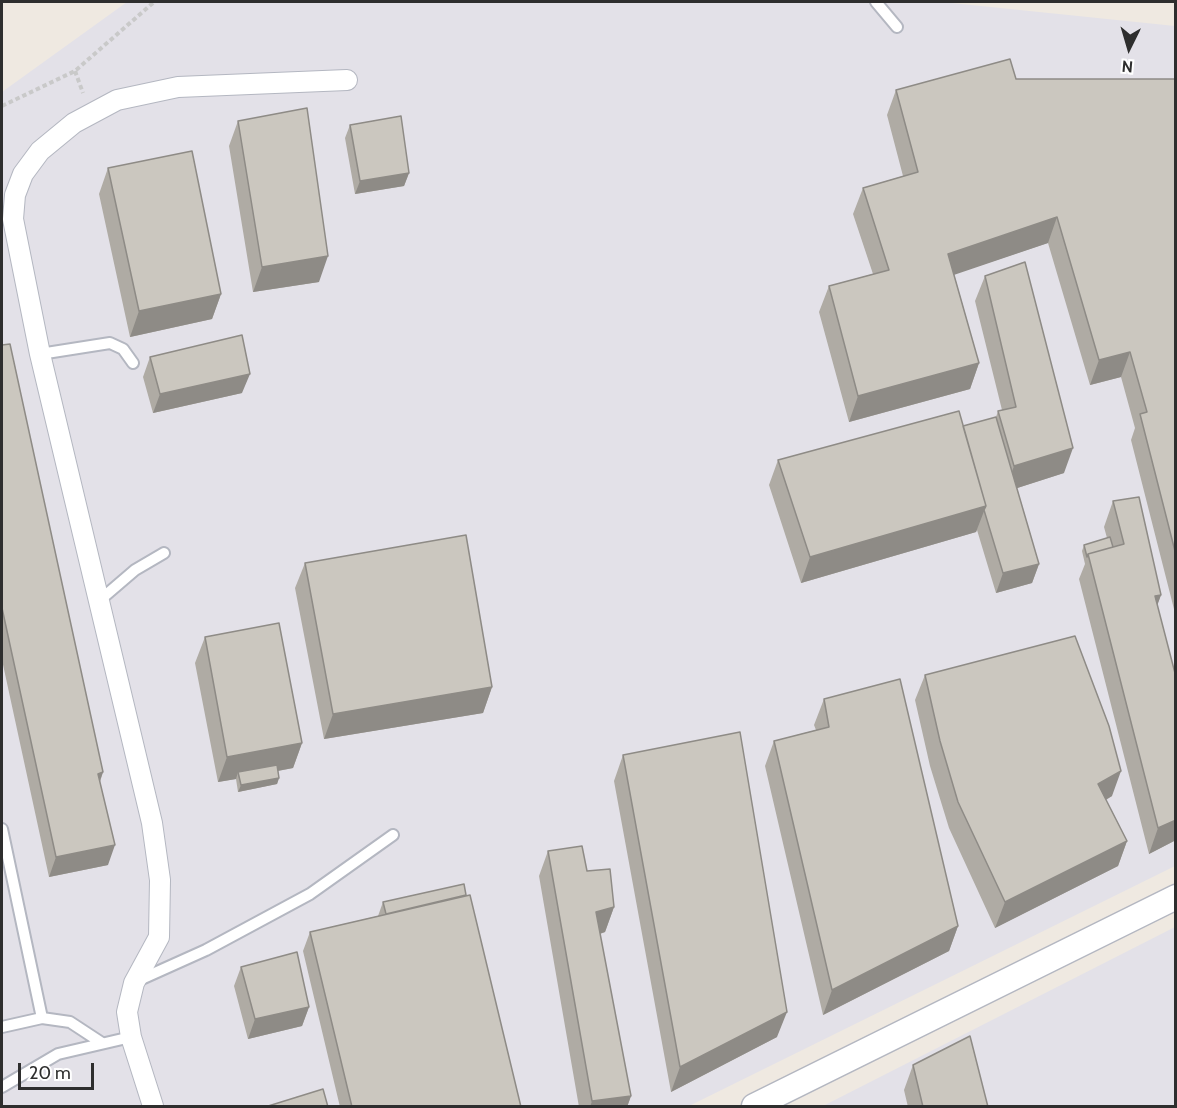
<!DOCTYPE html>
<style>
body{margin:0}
#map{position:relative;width:1177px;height:1108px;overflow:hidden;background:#efe9e1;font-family:Cabin,sans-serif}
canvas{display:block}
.frame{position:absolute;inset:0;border:3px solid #2e2e2e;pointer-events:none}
.north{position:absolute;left:1099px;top:18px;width:60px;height:60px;-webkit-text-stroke:4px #fff;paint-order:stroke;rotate:185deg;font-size:16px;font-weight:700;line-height:24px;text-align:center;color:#2e2e2e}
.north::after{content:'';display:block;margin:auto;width:21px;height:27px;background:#2e2e2e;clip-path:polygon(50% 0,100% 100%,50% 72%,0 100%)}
.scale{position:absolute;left:18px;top:1063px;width:76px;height:27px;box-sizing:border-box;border:3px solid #2e2e2e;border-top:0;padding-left:8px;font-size:18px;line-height:21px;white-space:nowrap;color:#2e2e2e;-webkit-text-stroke:4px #fff;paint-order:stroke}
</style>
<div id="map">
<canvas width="1177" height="1108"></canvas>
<div class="frame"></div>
<div class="north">N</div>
<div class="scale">20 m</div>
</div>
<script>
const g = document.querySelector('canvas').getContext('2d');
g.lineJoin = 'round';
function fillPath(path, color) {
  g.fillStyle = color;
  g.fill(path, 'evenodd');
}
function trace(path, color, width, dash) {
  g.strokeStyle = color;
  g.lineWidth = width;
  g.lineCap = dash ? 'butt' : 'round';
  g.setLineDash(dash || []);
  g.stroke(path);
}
const industrial = new Path2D(`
 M127,2H942L1175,26V866L689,1106H2V92Z
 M1175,927V1106H823Z`);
const path = new Path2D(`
 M75,71L83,93
 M2,106L75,71L154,2`);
const service = new Path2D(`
 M876,2L897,27
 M40,354L110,343L123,349L133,363
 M100,600L135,570L164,553
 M2,829L42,1018L70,1022L102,1043
 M137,981L206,950L310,894L393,835
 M2,1027L42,1018
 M2,1087L58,1054L131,1037`);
const minor = new Path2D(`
 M153,1106L131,1037L127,1012L134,983L159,937L160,880L152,823L40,354L13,219L15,195L23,174L40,151L74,123L117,100L178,87L347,80`);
const tertiary = new Path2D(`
 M754,1106L1176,897`);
const wall = new Path2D(`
 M1016,79H1176V617L1131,440L1135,428L1121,377L1090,385L1048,243L954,274L979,363L970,389L849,422L819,312L829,286L873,274L853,214L863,188L903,176L887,115L896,90Z
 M238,121L319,282L253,292L229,146Z
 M350,125L409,173L404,186L355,194L345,138Z
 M108,168L221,294L212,319L130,337L99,194Z
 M985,276L1064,473L1017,488L1039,564L1032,583L996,593L977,530L976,532L801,583L769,485L778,460L963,426L996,417L998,411L1002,410L975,301Z
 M2,345L103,772L100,782L108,865L49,877L2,660Z
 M150,357L242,393L153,413L143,377Z
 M1113,501L1161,595L1157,605L1176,840L1149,854L1079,579L1085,564L1082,551L1084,545L1107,538L1104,527Z
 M305,563L492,687L483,713L324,739L295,588Z
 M205,637L302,743L293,768L278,771L279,778L277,784L238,792L236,779L218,782L195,663Z
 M925,675L1112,796L1106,800L1127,841L1118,866L995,928L949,828L930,766L915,700Z
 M824,699L958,926L949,951L823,1015L765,766L774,741L816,730L814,725Z
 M623,755L777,1037L671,1092L614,781Z
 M548,851L587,871L614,907L605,932L600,934L631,1096L627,1107H579L539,876Z
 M383,902L521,1107H340L303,951L310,932L378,916Z
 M241,967L309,1007L302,1026L248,1039L234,986Z
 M913,1065L988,1107H908L904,1090Z`);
const shadedWall = new Path2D(`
 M409,173L404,186L355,194L360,181Z
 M1057,217L1048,243L939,280L948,254Z
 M328,256L319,282L253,292L262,267Z
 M221,294L212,319L130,337L139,311Z
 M1130,352L1121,377L1090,385L1099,360Z
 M979,363L970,389L849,422L858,396Z
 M250,374L242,393L153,413L160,394Z
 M1073,448L1064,473L1005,492L1014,466Z
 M986,506L976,532L801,583L810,557Z
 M1039,564L1032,583L996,593L1003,573Z
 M1161,595L1152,620L1155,596Z
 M492,687L483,713L324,739L333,714Z
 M302,743L293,768L239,778L238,772L236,779L218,782L227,757Z
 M1121,771L1112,796L1088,810L1098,784Z
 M103,772L96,792L98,774Z
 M279,778L277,784L238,792L241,785Z
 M1176,820V840L1149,854L1158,828Z
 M1127,841L1118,866L995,928L1005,902Z
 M115,845L108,865L49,877L56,857Z
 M614,907L605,932L586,938L596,912Z
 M958,926L949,951L823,1015L832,990Z
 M309,1007L302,1026L248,1039L255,1019Z
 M787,1012L777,1037L671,1092L680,1067Z
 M631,1096L627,1107H590L592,1101Z`);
const building = new Path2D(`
 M1010,59L1016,79H1176V555L1140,414L1147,412L1130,352L1099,360L1057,217L948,254L979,363L858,396L829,286L889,270L863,188L918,172L896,90Z
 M307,108L328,256L262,267L238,121Z
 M401,116L409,173L360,181L350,125Z
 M192,151L221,294L139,311L108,168Z
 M1025,262L1073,448L1014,466L998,411L1016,407L985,276Z
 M242,335L250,374L160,394L150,357Z
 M10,344L103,772L98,774L115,845L56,857L2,608V345Z
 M959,411L986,506L810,557L778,460Z
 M996,417L1039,564L1003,573L984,510L986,506L963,426Z
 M1139,497L1161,595L1155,596L1176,677V820L1158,828L1088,554L1124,544L1113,501Z
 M466,535L492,687L333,714L305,563Z
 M1110,537L1113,547L1088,554L1087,557L1084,545Z
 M279,623L302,743L227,757L205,637Z
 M1075,636L1109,726L1121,771L1098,784L1127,841L1005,902L958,802L940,741L925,675Z
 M900,679L958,926L832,990L774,741L829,727L824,699Z
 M740,732L787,1012L680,1067L623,755Z
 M277,765L279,778L241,785L238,772Z
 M582,846L587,871L610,869L614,907L596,912L631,1096L592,1101L548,851Z
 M464,884L466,895L386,914L383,902Z
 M470,895L521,1107H352L310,932Z
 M297,952L309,1007L255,1019L241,967Z
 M970,1036L988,1107H923L913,1065Z
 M323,1089L328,1107H265Z`);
fillPath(industrial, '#e3e1e8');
trace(service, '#b4b7c1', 14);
trace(minor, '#b4b7c1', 22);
trace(tertiary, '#b4b7c1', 27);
trace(path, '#c9c9c9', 4, [4.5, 3]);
trace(service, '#fff', 10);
trace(minor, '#fff', 20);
trace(tertiary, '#fff', 24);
fillPath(wall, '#afaba4');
fillPath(shadedWall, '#8e8b86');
fillPath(building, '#cbc7bf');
trace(building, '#8e8b86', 1.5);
</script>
